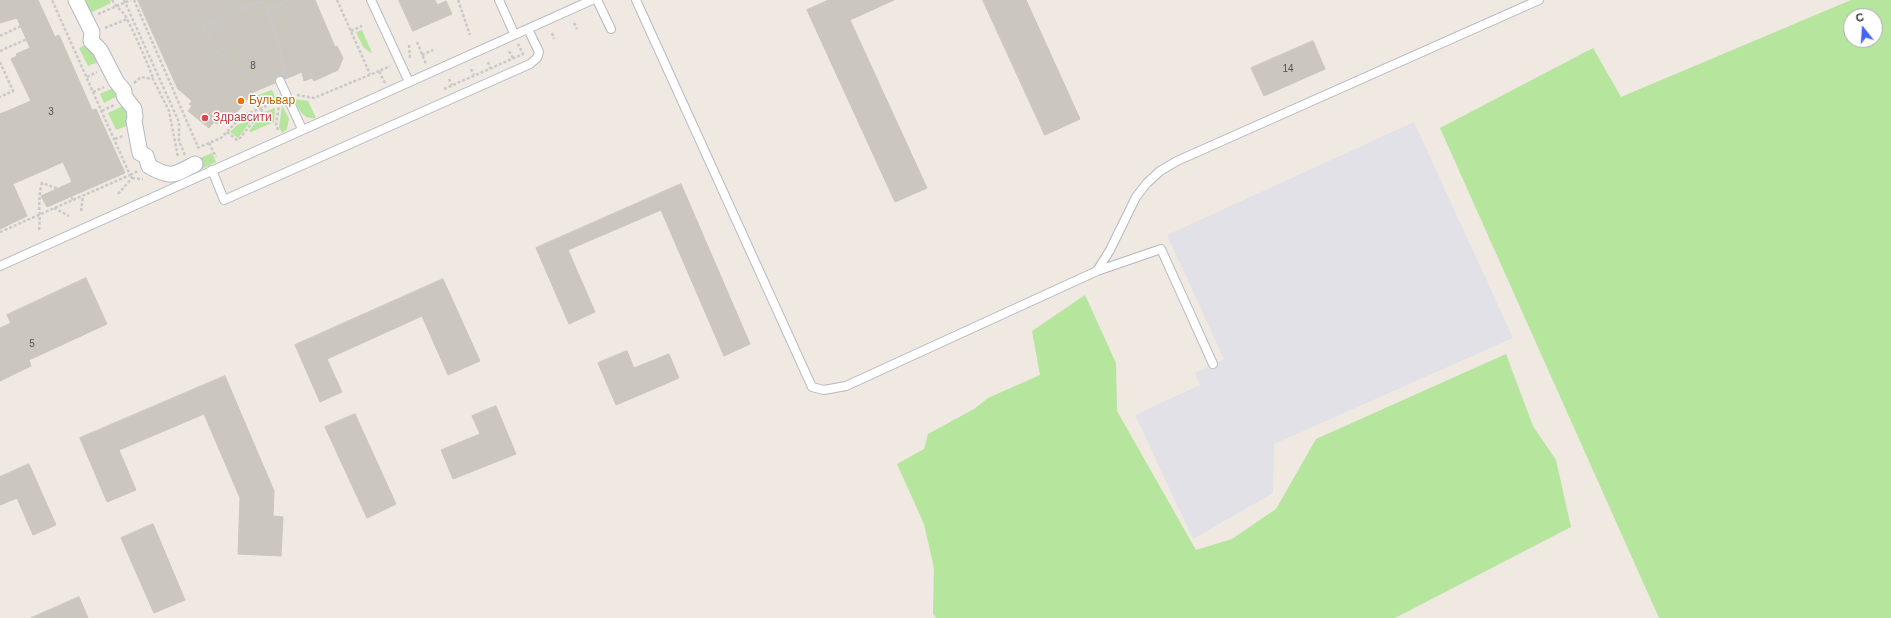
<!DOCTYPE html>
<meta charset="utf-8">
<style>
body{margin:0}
#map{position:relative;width:1891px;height:618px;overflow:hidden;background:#efe9e1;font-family:Arial,sans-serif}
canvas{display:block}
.north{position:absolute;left:1843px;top:8px;width:40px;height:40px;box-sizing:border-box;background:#fff;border:1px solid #ababab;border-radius:50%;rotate:343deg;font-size:11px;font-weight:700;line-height:16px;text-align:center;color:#2e2e2e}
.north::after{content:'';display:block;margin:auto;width:14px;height:18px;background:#4264fb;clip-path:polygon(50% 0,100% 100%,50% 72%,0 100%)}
</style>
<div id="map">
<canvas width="1891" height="618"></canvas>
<div class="north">С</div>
</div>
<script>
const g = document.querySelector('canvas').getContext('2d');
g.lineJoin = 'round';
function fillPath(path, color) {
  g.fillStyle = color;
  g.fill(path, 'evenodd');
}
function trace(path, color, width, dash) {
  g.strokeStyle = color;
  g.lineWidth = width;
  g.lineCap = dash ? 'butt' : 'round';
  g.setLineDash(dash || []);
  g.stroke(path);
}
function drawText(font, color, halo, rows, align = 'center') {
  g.font = font + ' Arial,sans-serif';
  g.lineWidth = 3;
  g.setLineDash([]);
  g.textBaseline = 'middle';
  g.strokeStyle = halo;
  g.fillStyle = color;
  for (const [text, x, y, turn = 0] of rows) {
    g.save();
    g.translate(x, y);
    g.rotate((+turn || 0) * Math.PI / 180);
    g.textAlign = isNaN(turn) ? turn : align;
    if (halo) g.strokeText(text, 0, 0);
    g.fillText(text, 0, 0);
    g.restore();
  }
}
const industrial = new Path2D(`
 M1414,122L1513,338L1274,444L1273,493L1193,539L1135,415L1200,385L1195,373L1224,359L1167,235Z`);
const green = new Path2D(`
 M78,0H110L111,3L88,14Z
 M1851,0H1891V618H1659L1440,128L1593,48L1621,97ZM1851,16H1875V40H1851Z
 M362,30L372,53H371L363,47L356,32Z
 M89,43L101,61L88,66L79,48Z
 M115,87L121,94L104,103L100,94Z
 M272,90L276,99L258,107L250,101L253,97Z
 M294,99L308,101L316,118C303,120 299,110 294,99Z
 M125,105L132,124L116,130L108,113Z
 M282,105L289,119L287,129L282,133L279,127Z
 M275,108L274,122L251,132L249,131L264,112Z
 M252,119L238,138L230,132L237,125Z
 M212,153L216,162L200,170L197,162L200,158Z
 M1085,295L1116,363L1117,411L1196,550L1232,539L1276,509L1316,439L1506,354L1533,426L1556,460L1571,527L1395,618H936L933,614L934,568L924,524L897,464L924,449L928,434L974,409L988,398L1040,375L1032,331Z`);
const building = new Path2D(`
 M0,0H38L55,37L59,35L92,110L96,109L125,173L47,207L41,196L72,182L63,162L13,184L27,216L0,229V114L31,101L11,59L17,56L16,54L30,48L17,18L0,23Z
 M138,0H315L335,47L337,46L343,58L338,70L314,81L312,78L304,81L302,72L285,79L281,76H277L275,83L249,94L247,100L233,117L230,114L225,121L222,118L217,124L214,122L209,128L188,111L192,106L189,104L192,101L178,89Z
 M399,0H435L437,5L446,1L452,14L413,31Z
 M829,0H894L850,20L927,188L895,202L807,10Z
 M983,0H1026L1080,119L1045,135Z
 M1313,41L1325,69L1264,96L1251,68Z
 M681,184L750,344L724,356L661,210L568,250L595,312L569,324L536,248Z
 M86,278L107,324L29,360L31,366L0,381V328L11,323L7,315Z
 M443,279L480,361L448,375L422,316L327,359L342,392L320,402L295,345Z
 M627,351L634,368L669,354L679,378L616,405L598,363Z
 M225,376L274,491L273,516L283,517L281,556L238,554L240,498L204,414L119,450L136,490L107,502L80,438Z
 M496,406L516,454L453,479L441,450L480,434L472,416Z
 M355,414L396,504L367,518L325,427Z
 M29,464L56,525L33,535L17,498L0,505V477Z
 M153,524L185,600L154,613L121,538Z
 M79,597L88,618H31Z`);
const path = new Path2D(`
 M112,0C116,7 122,10 126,17C136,37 145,57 153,78
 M124,0L179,122V141L185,155
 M134,0L198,147
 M337,0L370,74
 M458,0L470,35
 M262,1L276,34L285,72L257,84L215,50L204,26Z
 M266,10L289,0
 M98,14L131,0
 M574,23L577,29
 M105,28L127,19
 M351,31L362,26
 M552,33L554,39
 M0,36L21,26
 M417,42L426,64
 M409,45L410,58
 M0,51L27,39
 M509,51L513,58
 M422,55L433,50
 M0,62L13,91L0,97
 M488,62L490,68
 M471,69L474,75
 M87,77L97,72
 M449,79L452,85
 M134,83L141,77L153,79L169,111L178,157
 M385,83L379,71L390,66
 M444,89L523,54L518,44
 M93,92L104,87
 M297,95L314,98L379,71
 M102,111L114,105
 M278,130L276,124L279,106
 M227,132L237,140L240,138L263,109
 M115,139L123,136
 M209,143L216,157
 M197,148L221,138L242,116L278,101
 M132,178L143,179
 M118,194L132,178L130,175L138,171
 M54,208L69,216
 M81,211L83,196
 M39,230C41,212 37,200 42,183L56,188L73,199
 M0,232L130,175L52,0`);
const lane = new Path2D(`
 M371,0L409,82
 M499,0L513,31
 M597,0L611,29
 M636,0L812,387L824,390L846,386L1097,271L1161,249L1213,364
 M280,81L302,129
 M212,170L224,200L530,64L537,58L539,52L528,29
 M0,266C197,176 395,90 592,0
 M1097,271L1110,250L1136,197L1147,183L1160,171L1177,161L1539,0`);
const street = new Path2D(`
 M76,0L92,32L91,41L100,50L116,81L124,91V96L134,109L135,117L134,121L140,153L146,156L149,166C171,179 174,175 195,164`);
const markers = [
 [241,101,4,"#e8710a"],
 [205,118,4,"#e0444e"]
];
const numberNames = [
 ["8",253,66],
 ["14",1288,69],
 ["3",51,112],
 ["5",32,344]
];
const foodNames = [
 ["Бульвар",249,101]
];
const healthNames = [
 ["Здравсити",213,118]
];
fillPath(industrial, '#e3e1e8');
fillPath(green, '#b6e59e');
fillPath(building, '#cbc7bf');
trace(building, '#cbc5ba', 1);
trace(lane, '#b4b7c1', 10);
trace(street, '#b4b7c1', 17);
trace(path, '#c9c9c9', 2.5, [3, 2]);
trace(lane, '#fff', 8);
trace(street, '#fff', 15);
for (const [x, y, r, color] of markers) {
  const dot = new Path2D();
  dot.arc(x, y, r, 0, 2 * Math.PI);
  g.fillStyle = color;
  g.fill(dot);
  trace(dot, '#fff', 1.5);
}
drawText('10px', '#555452', null, numberNames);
drawText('12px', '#c56008', '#fff', foodNames, 'left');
drawText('12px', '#be3a42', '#fff', healthNames, 'left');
</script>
